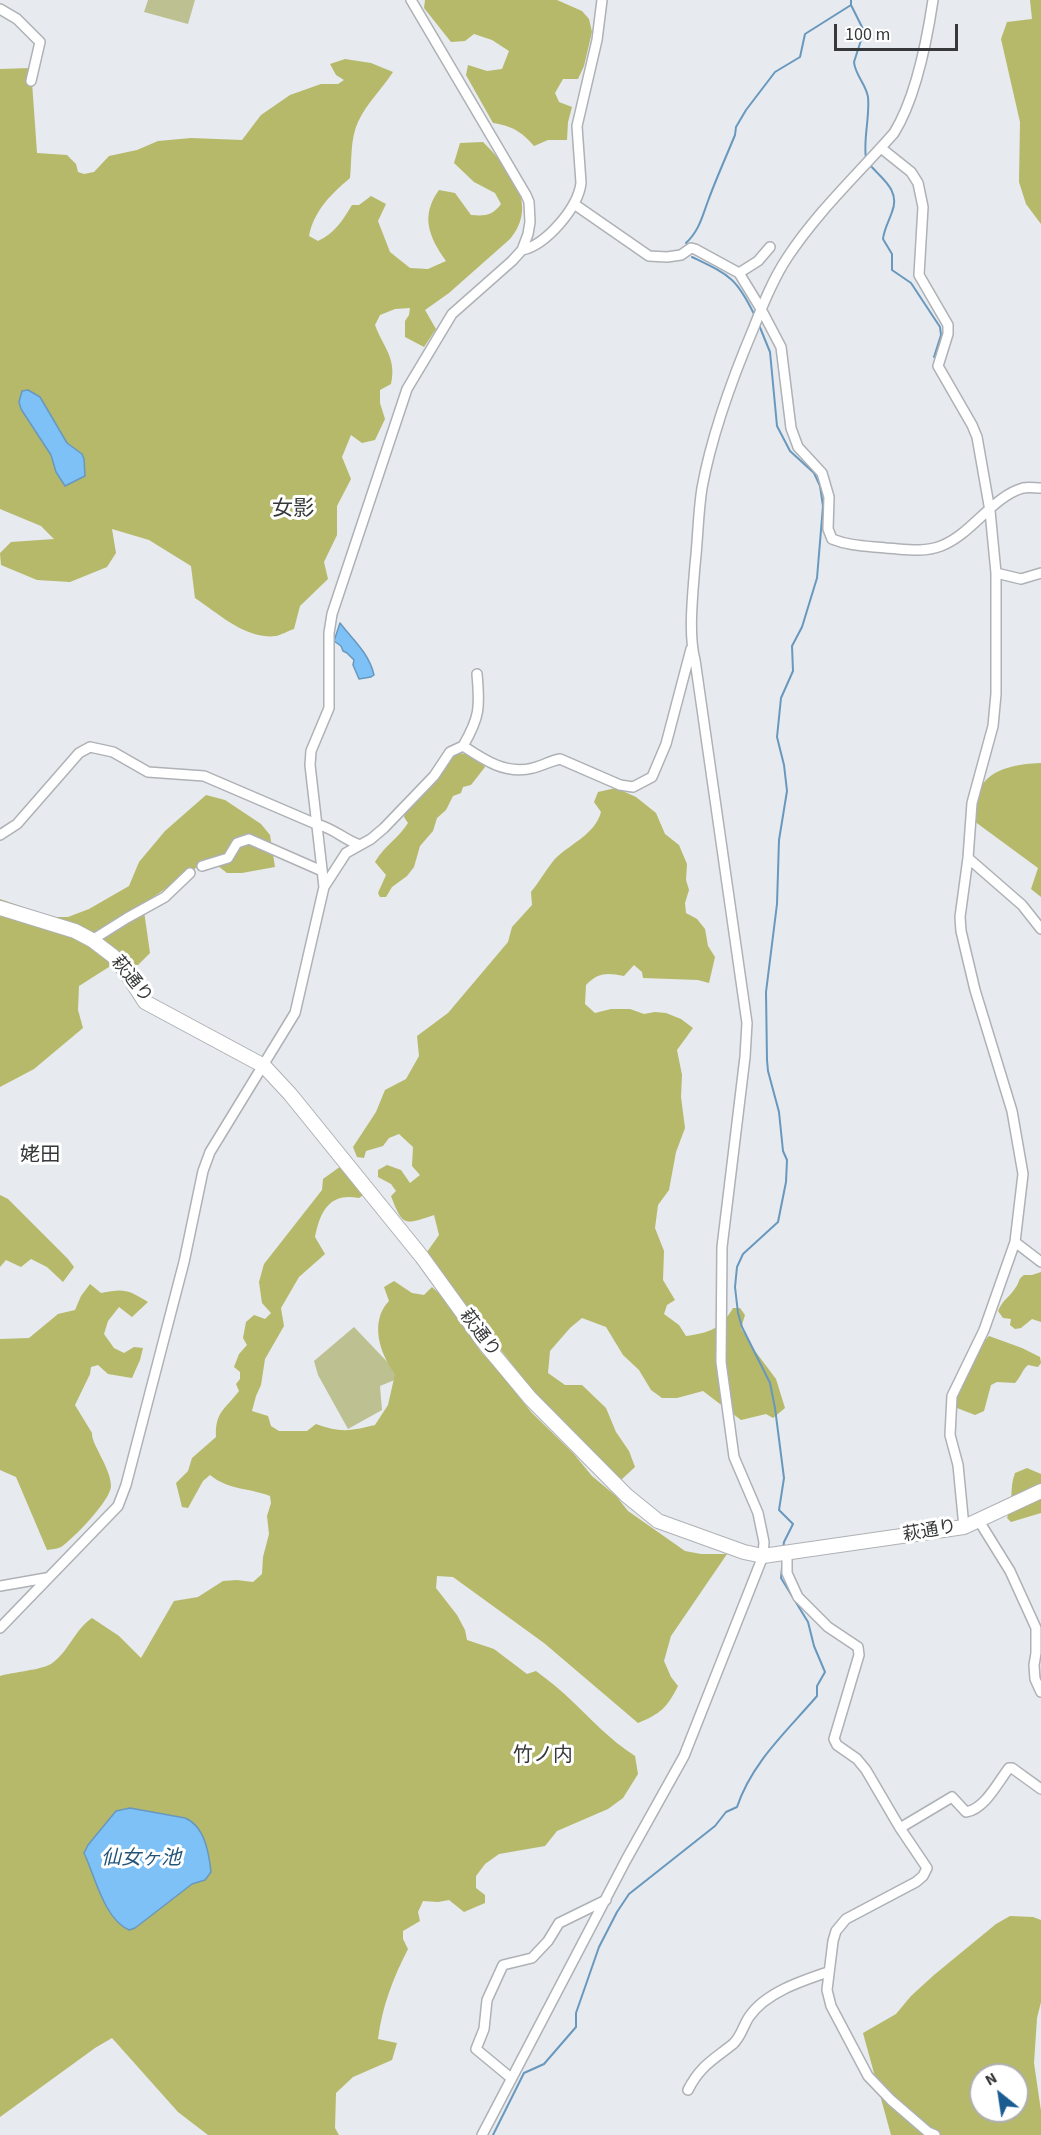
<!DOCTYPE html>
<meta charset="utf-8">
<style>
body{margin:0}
#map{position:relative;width:1041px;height:2135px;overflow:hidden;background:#e7eaee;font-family:"Source Sans 3",sans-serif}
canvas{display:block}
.north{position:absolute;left:969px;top:2063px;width:60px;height:60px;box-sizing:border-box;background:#fff;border:2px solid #afafb0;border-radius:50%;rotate:330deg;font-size:16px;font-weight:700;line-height:24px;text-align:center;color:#373839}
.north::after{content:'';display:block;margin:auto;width:21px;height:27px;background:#1a5c92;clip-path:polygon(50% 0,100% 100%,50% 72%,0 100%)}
.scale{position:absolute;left:834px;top:24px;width:124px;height:27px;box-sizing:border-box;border:3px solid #373839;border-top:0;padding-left:8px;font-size:18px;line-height:21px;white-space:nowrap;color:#373839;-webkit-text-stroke:4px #fff;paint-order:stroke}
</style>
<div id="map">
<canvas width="1041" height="2135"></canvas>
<div class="north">N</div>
<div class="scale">100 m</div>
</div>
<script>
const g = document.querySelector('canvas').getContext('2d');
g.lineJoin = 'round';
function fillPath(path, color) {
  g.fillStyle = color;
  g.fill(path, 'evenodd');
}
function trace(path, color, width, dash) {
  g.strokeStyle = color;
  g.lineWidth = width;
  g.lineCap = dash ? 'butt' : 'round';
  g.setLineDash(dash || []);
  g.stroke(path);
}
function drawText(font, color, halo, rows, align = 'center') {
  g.font = font + ' "Source Sans 3","Noto Sans JP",sans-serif';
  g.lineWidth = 6;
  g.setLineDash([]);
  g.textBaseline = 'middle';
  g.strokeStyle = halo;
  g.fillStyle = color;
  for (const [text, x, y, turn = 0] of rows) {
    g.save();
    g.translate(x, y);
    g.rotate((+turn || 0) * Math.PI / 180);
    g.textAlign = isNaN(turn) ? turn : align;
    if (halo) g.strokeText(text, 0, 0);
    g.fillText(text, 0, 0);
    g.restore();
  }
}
const green = new Path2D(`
 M148,0H195L188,24L144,12Z
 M354,1327L395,1370L397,1379L380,1386L382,1410L348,1429L318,1375L314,1361Z`);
const forest = new Path2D(`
 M425,0H557L582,11L589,19L592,32L584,66L578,79H563L555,93L559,102L572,107L568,122L567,140H548L534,146C521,131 512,126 493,123L466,75L468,65L487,71L502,69L509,51L492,40L474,34L465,41L451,42L424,8Z
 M1030,0H1041V224L1026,204L1019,182L1020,122L1001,39L1007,22L1032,19Z
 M345,59L371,63L393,72C382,89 366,104 358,122C350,139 352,160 350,178C330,195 314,211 309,236L318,241C334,234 343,220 352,205H359L371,196L386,204L378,221L390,252L410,268L428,269L446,261C429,237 420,216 439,190L455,193L471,215C485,216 492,216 501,204L495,193L474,182L454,163L460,143L483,142C509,168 540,204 510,239L449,293L425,310L436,329L424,347L405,337V321L409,315L410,308L395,309L380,315L375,325C383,347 397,358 391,384L380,390V403L385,419L375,440L362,443L351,435L342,457L351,479L337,506V535L324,562L328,579L300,606L294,629C288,631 281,635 276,636C246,640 218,613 195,598L191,566L149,540L112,529L116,553L107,567L70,582L37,580L1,565L0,553L11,542L54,539L41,526L0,509V69L31,68L37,153L67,155L76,164L78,172L84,174L94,172L109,156L137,150L158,141L191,138L242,140L261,115L290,95L321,84H338L344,80L336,75L330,64Z
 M457,753C467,753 481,758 485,767L471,785L463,787L461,793L453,796L446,810L437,818L433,831L420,846L414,867L407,876L392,887L386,897H380L378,893L386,875L375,862C383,847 399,838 408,823L404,817L405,813L422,795L452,755Z
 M1041,763V897L1031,889L1038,868L974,821C976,811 976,796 981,787C992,767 1020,764 1041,763Z
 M616,788L636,797L656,813L665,834L679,845L687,864L686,880L689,890L685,903L686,913L697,919L705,929L708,946L715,957L709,983L698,980L643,978L642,972L634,965L624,976C607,973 599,972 586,985L585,1004L595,1013L611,1009H630L644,1014L655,1012L666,1013L681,1019L693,1028L677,1050L682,1075L681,1097L685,1128L676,1152L669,1190L658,1205L655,1228L664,1251L663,1280L675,1300L667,1305L664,1314L679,1325L686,1336C709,1333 721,1329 733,1308H740L745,1315L741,1328L752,1347L776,1379L785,1408L773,1418L766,1414L741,1420L703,1391L677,1398H662L651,1390L639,1370L623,1355L606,1327L582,1318L570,1328L550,1351L548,1373L565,1385H582L606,1408L616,1432L629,1451L635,1467L621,1480C582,1452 551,1414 522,1377C493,1340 465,1304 436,1267L427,1252L439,1235L434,1215C404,1225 403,1227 391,1196L396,1191L391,1184L378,1177V1170L387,1165L401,1170L410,1183L420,1175L412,1166L413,1147L399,1134L389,1138L383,1146L366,1151L364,1158L357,1157L353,1147L376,1112L385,1090L406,1079L419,1056L417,1036L448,1013L508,942L512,927L532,905L531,892C539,882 546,870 554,860C569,844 595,835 601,812L594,802L598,792Z
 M206,795L225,800L261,824L270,835L275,867L242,873H227L209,859L143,904L150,953L138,965H112L79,986L78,1010L83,1028L34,1069L0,1087V899L52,917H68L89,909L129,886L139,862L165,831Z
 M341,1166L366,1193L359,1198C329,1192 320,1212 315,1237L325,1254L299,1277L281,1308L284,1326L265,1359L261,1385L256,1396L252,1411L268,1416L271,1426L279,1431H307L316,1424C340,1433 351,1431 375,1425L388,1405L395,1374C380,1354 369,1322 389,1301L384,1287L394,1281L412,1293L424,1295L432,1287L443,1297L482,1353L496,1368L532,1413L573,1453L592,1476L616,1496L628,1511L685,1551L701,1554H727L671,1636L664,1661L671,1677L678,1686C667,1708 660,1714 638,1723L544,1643L453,1577L437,1576L436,1588L457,1615L465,1630L467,1640L494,1649L527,1674L536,1671C548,1680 561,1690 572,1701C593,1721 610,1740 635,1756L638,1774L623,1798L608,1809L557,1831L545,1846L499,1854L485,1864L476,1876V1888L485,1895V1903L464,1912L449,1900L438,1902L423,1901L418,1912L420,1921L403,1931V1939L408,1949C393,1978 382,2007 378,2039L397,2043L392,2060L353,2077L336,2093L335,2128L339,2135H208L178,2112L112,2038L95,2048L0,2117V1676C13,1672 41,1670 51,1664C68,1653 75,1629 92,1618L119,1636L141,1658L174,1601L198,1597L223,1581L237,1580L253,1582L262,1574L263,1557L269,1534L267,1516L271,1503L270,1496C250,1488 228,1490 210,1475L203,1481L188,1508L182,1507L176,1483L188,1471L192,1458L216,1437C215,1411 225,1410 239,1391L236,1384L240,1379V1372L234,1367L239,1354L247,1345L243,1338L246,1322L254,1315L265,1319L271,1313L262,1303L259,1282L264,1264L322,1190L323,1179ZM130,1808L185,1818L205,1880L192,1884L135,1928L89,1863L84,1853L124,1809Z
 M0,1195L8,1199L68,1259L74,1267L63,1282L47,1267L31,1259L21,1267L6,1260L0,1267Z
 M1041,1272V1322L1032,1319L1021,1328L1015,1329L1010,1325L1011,1319L1003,1318L998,1311C1003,1299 1011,1296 1016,1287C1020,1281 1018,1279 1024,1275H1032Z
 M90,1284L101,1293C124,1288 129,1290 148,1302L132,1317L119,1307L108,1321L104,1334L114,1348L124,1353L134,1347L143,1348L140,1360L132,1378L108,1374L98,1365L91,1367L90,1374L75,1405L92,1433C91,1444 111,1468 111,1486C111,1500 73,1539 61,1547C57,1549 51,1549 47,1550L16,1477L0,1470V1339L29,1338L58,1314L75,1310L81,1296Z
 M989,1336L1022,1348L1040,1357L1041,1363L1038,1367L1028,1365C1022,1370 1021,1377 1015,1383L997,1382L991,1385L984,1411L975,1415L957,1408L956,1396L969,1373L981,1344Z
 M1027,1468L1041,1474V1513L1011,1522L1007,1518C1014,1503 1009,1488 1015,1473Z
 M1010,1916L1033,1917L1041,1920V2002L1037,2018L1034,2063L1041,2111V2135H891L863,2033L896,2014L911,1996L934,1975L996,1924ZM981,2075H1017V2111H981Z`);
const water = new Path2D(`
 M28,390L40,397L67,443L82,454L84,459L85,476L65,486L56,472L51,455L21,409L19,402L22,391Z
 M340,623C353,640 369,653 374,675L371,677L359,679L353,665L354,660L347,653L343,651L341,646L334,641Z
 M130,1808L185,1818C205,1826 209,1854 211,1872L205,1880L192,1884L135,1928L129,1930C104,1919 95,1876 84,1853L88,1845L116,1811Z`);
const stream = new Path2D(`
 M851,0V5L864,31L854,62C855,75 866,84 868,97C870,117 863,139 866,159
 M869,164C881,178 901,190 892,212C889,221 884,229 883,239L892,254V270L911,283L940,327L941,335L934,357
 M686,243C699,231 702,217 708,201C716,179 726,157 735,135L736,127L746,110L775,72L800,57L805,34L851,5
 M692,257C729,275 736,277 754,314
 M759,325L770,352L777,426L790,451L814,473L820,486L823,506L817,578L802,627L792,646L793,671L781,698L777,737L784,765L787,791L779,840L777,904L766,992L767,1060L768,1071L779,1112L783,1151L787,1160L786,1182L778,1222L743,1254L737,1267L735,1287L738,1313L742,1327L770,1383L775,1408L784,1478L779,1510L793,1524L784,1542L783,1549
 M493,2135L524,2073L544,2064L576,2027V2013L599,1947L617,1912L629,1894L715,1826L726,1812L737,1807C752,1762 787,1731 817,1696V1686L825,1672L814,1646L808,1622L781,1578L783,1557`);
const street = new Path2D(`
 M0,9L17,19L40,42L31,81
 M881,148L911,172L918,183L923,207L919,275L948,325V334L938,366L972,425L977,437L990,511L996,573V694L993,726L972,803L968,858L960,917L961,931L975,990L1012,1111L1023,1174L1015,1242L984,1330L952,1396L950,1435L958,1465L964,1527
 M574,204L649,256L667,257L681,255L691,248L695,249L739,273L761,309L781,347L791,428L798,447L822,473L829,497L828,529L832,539C849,546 867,546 886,548C904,549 923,553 941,546C971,535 993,496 1023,488C1028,487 1035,488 1041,488
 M522,250C546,245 578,208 581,183L577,126L597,40L602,0
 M739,273L758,261L770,247
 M996,573L1021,579L1041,573
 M463,746C480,717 480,707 477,674
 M0,835L17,824L79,753L90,747L113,752L148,772L204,776L316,824C336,829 342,839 360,845
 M968,858L1022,905L1041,929
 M202,866L228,858L237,843L249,839L322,871
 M324,887L346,853L371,839L384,828L434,776L450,752L463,746C484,760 506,775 533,768C542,766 550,761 560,759L620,785L633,787L652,777L666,744L691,649
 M92,940L127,918L165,897L190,873
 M1015,1242L1041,1262
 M979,1521L1010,1571L1036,1628V1653L1034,1665L1035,1679L1041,1692
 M787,1554V1573L798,1597L828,1627L858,1647L859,1655L834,1739L837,1745L857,1759L866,1770L900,1828L927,1868L923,1876L916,1882L846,1919L836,1931L833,1941L827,1990L831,2006L868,2076L891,2100L928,2132L935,2135
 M0,1586L46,1578
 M0,1628L118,1506L126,1485L184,1262L203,1171L210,1152L295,1013L324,887L310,765L311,751L329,708V633L332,614L407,389L452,314L512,261L522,250L528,234L530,222L529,202L526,195L411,0
 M900,1828L952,1797L966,1812C985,1809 998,1782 1009,1768H1012L1041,1789
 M511,2078L476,2049L484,2029L487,2000L503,1965L532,1958L548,1941L559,1923L606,1900
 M688,2090C700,2066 713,2060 733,2044C741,2037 743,2026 749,2017C765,1993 801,1981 828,1972
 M482,2135L626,1860L684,1756L763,1556L764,1542L758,1513L734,1457L721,1362L722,1247L745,1057L747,1023L695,660C688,634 693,592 695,565C698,539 698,513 702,488C712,433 732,379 754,327C763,304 773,279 787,258C817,212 858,174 894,133C915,99 927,40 933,0`);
const secondary = new Path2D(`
 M0,908L75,931L92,940L113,956L125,971L145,1002L264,1066L290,1094L422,1257L485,1344L530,1398L626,1495L658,1521L744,1552L763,1556L964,1527L1041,1491`);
const streetNames = [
 ["萩通り",131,980,51],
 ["萩通り",479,1334,53],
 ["萩通り",930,1532,-10]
];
const neighbourhoodNames = [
 ["姥田",40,1157],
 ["竹ノ内",543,1757]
];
const waterNames = [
 ["仙女ヶ池",141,1860]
];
const quarterNames = [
 ["女影",293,510]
];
fillPath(green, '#bdc191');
fillPath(forest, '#b5b969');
fillPath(water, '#7dc1f7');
trace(water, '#6898be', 1.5);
trace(stream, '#6898be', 2);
trace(street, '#aeb1b5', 12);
trace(secondary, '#aeb1b5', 16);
trace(street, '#fff', 9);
trace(secondary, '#fff', 14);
drawText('18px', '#373839', '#fff', streetNames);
drawText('20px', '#373839', '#fff', neighbourhoodNames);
drawText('italic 20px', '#235579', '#fff', waterNames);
drawText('21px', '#373839', '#fff', quarterNames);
</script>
